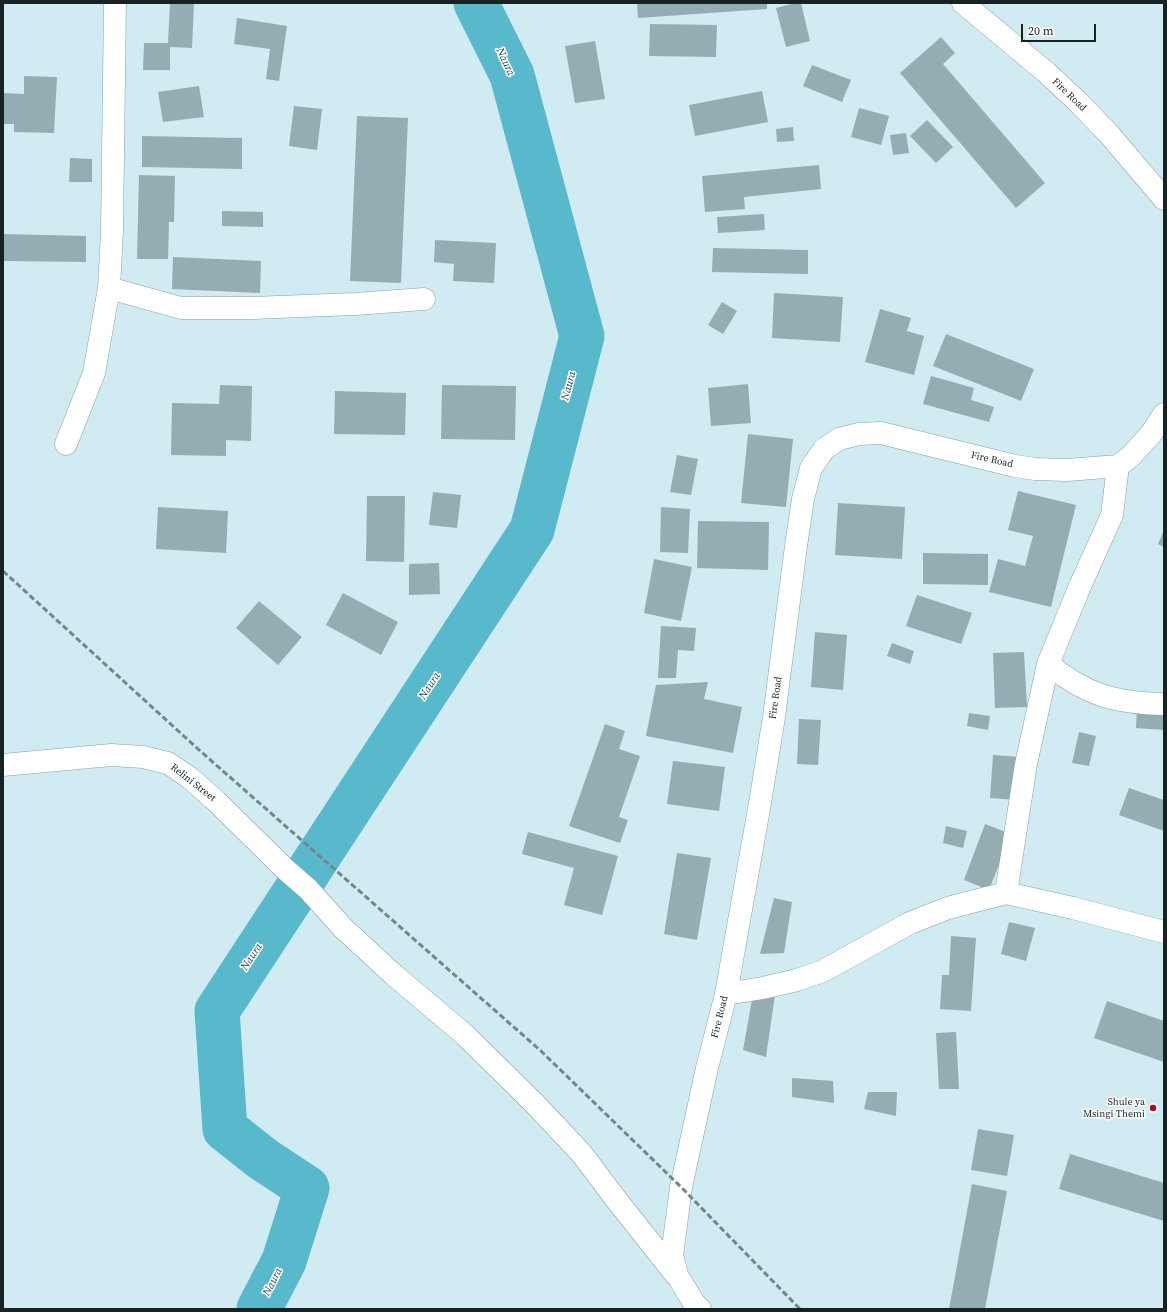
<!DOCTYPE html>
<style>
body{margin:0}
#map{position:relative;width:1167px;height:1312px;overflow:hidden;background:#d1ebf2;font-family:"Source Serif 4",serif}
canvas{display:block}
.frame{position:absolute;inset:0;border:4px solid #182224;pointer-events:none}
.scale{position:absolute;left:1021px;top:24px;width:75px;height:18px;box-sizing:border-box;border:2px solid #182224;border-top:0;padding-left:5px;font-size:12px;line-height:14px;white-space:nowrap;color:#182224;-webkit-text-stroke:3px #fff;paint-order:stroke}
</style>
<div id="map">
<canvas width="1167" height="1312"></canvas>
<div class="frame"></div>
<div class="scale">20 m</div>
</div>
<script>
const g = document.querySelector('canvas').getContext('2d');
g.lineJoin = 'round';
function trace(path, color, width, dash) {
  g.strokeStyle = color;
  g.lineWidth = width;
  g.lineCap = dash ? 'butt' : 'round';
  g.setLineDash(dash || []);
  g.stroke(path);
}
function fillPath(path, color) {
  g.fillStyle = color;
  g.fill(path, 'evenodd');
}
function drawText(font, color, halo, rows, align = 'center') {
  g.font = font + ' "Source Serif 4",serif';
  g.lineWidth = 3;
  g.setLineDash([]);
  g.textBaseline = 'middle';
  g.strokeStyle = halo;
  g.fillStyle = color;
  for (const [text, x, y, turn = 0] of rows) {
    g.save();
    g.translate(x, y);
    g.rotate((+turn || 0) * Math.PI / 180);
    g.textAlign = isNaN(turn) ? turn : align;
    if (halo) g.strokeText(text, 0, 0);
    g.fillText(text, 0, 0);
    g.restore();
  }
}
const river = new Path2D(`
 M259,1309L284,1261L307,1188L263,1159L225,1129L217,1011L532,530L582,336L512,75L476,3`);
const building = new Path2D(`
 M170,3H194L192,48L170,47V70H143L144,43H168Z
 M637,3H767V9L638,18Z
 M795,3H801L810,41L786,47L776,8Z
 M237,18L287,26L279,81L266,79L270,49L234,44Z
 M650,24L717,25L716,57L649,56Z
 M941,37L955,53L943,64L1045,183L1016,208L900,73Z
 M595,41L605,99L575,103L565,46Z
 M812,65L851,80L842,102L803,86Z
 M24,76L57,77L54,133L14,132V124H3V93L24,94Z
 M199,86L204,117L163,122L158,92Z
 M762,91L768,122L695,136L689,105Z
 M294,106L322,109L317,150L289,146Z
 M859,108L889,116L881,145L851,137Z
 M357,116L408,118L401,283L350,281Z
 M927,120L953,147L936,163L910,136Z
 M793,127L794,141L777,142L776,129Z
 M906,133L909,153L893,155L890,135Z
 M142,136L242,138V169L142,167Z
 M70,158L92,159V182H69Z
 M819,165L821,189L744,197L745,209L705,212L702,176Z
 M139,175L175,176L174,222H169L168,259H137Z
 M222,211L263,212V227L222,226Z
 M764,214L765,230L718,233L717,217Z
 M3,234L86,236V262L3,261Z
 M435,240L496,243L494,283L453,281L454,264L434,262Z
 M713,248L808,250V274L712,272Z
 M173,257L261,261L260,293L172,289Z
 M774,293L843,297L840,342L772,338Z
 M722,302L737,311L723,334L708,325Z
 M880,309L911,318L907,331L924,336L914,375L865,362Z
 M946,334L1034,369L1021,401L933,366Z
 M931,376L974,388L971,400L994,407L989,422L923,404Z
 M748,384L751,423L711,426L708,388Z
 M220,385L252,386L251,441L226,440V456L171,455L172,403L219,404Z
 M442,385L516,386L515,440L441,439Z
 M335,391L406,393L405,435L334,434Z
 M748,434L793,439L786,507L741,503Z
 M677,455L698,459L691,495L670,492Z
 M1018,491L1076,505L1051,607L989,592L998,559L1025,566L1033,536L1008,530Z
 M433,492L461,495L457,528L429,525Z
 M367,496H405L404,562L366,561Z
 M838,503L905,507L902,559L835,555Z
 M158,507L228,511L226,553L156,549Z
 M661,507L690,509L688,553L660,552Z
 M698,521L769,522L768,570L697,568Z
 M1164,530V547L1158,544Z
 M923,553L988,554V585L923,584Z
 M654,559L692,567L681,621L644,613Z
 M439,563L440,594L409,595V564Z
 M343,593L398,622L381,655L326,625Z
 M917,595L972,613L961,644L906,626Z
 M259,601L302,637L278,665L236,628Z
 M661,626L696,628L694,651L678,650L676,678H658Z
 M815,632L847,635L843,690L811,687Z
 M892,643L914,651L910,664L887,656Z
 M1024,652L1027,707L995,708L993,653Z
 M708,682L704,699L742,707L733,753L646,736L656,685Z
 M1137,705L1164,706V730L1136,728Z
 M969,713L990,716L988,730L967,726Z
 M799,719L821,720L818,765L797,764Z
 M605,724L625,731L619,749L640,756L619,817L628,820L620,843L569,826Z
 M1079,732L1096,736L1089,766L1072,763Z
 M993,755L1020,757L1017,800L990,798Z
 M673,761L725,767L719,811L667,804Z
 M1129,788L1164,800V831L1119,815Z
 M985,824L1011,834L989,890L964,880Z
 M946,826L967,831L963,848L943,843Z
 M528,832L618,856L602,915L564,905L574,868L522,854Z
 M677,853L711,858L697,940L664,934Z
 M774,898L792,902L784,953L760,954Z
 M1009,922L1035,928L1026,961L1001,954Z
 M951,936L976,938L971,1011L940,1009L942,975H949Z
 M753,994L775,995L766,1057L743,1050Z
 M1107,1001L1164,1021V1062L1094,1038Z
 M956,1032L959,1089H939L936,1033Z
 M792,1078L833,1081L834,1103L792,1097Z
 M868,1092H897L896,1116L864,1109Z
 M978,1129L1014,1135L1007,1176L971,1170Z
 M1070,1154L1164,1183V1221L1059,1189Z
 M972,1184L1007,1191L985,1309H949Z`);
const minor = new Path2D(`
 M963,3L1047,73L1077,101L1108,133L1164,199
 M109,288L181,308H252L355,304L424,299
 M66,444L94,373L109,288L112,231L115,3
 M1048,664C1086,695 1115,703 1164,704
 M3,765L111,755L143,757L168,763L190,778L216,801L285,869L308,889L343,928L394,975L465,1035L535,1104L582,1154L615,1198L676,1275
 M1006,893L1026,764L1048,664L1080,586L1112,515L1118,466
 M726,994L763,988L797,980L823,971L910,923L948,908L1006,893L1073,908L1164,932
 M700,1309L694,1303L677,1275L672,1255L675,1233L681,1187L707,1068L726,994L760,803L774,717L796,546L803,499L811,468L824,449L839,439L859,434L881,433L1015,466L1035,469L1067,470L1118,466L1131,456L1151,434L1164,414`);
const rail = new Path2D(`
 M3,571L198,749L541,1051L681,1187L800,1309`);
const markers = [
 [1153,1108,4,"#a60e1b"]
];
const streetNames = [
 ["Fire Road",1069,95,44],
 ["Fire Road",992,460,13],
 ["Fire Road",776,698,-82],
 ["Relini Street",193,783,38],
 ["Fire Road",720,1017,-76]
];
const poiNames = [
 ["Shule ya",1145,1102],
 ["Msingi Themi",1145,1114]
];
const waterNames = [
 ["Naura",505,62,65],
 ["Naura",569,386,-75],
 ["Naura",430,686,-57],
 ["Naura",252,957,-57],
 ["Naura",273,1282,-63]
];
trace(river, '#58b9cd', 45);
fillPath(building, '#94adb3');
trace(minor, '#87a0a6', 23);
trace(minor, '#fff', 22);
trace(rail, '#74868b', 3, [6, 3]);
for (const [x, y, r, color] of markers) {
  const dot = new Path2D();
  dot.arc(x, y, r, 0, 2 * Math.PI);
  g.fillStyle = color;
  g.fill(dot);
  trace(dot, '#fff', 1.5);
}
drawText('10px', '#182224', '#fff', streetNames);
drawText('10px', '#182224', '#fff', poiNames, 'right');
drawText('italic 11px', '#204b55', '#fff', waterNames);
</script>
